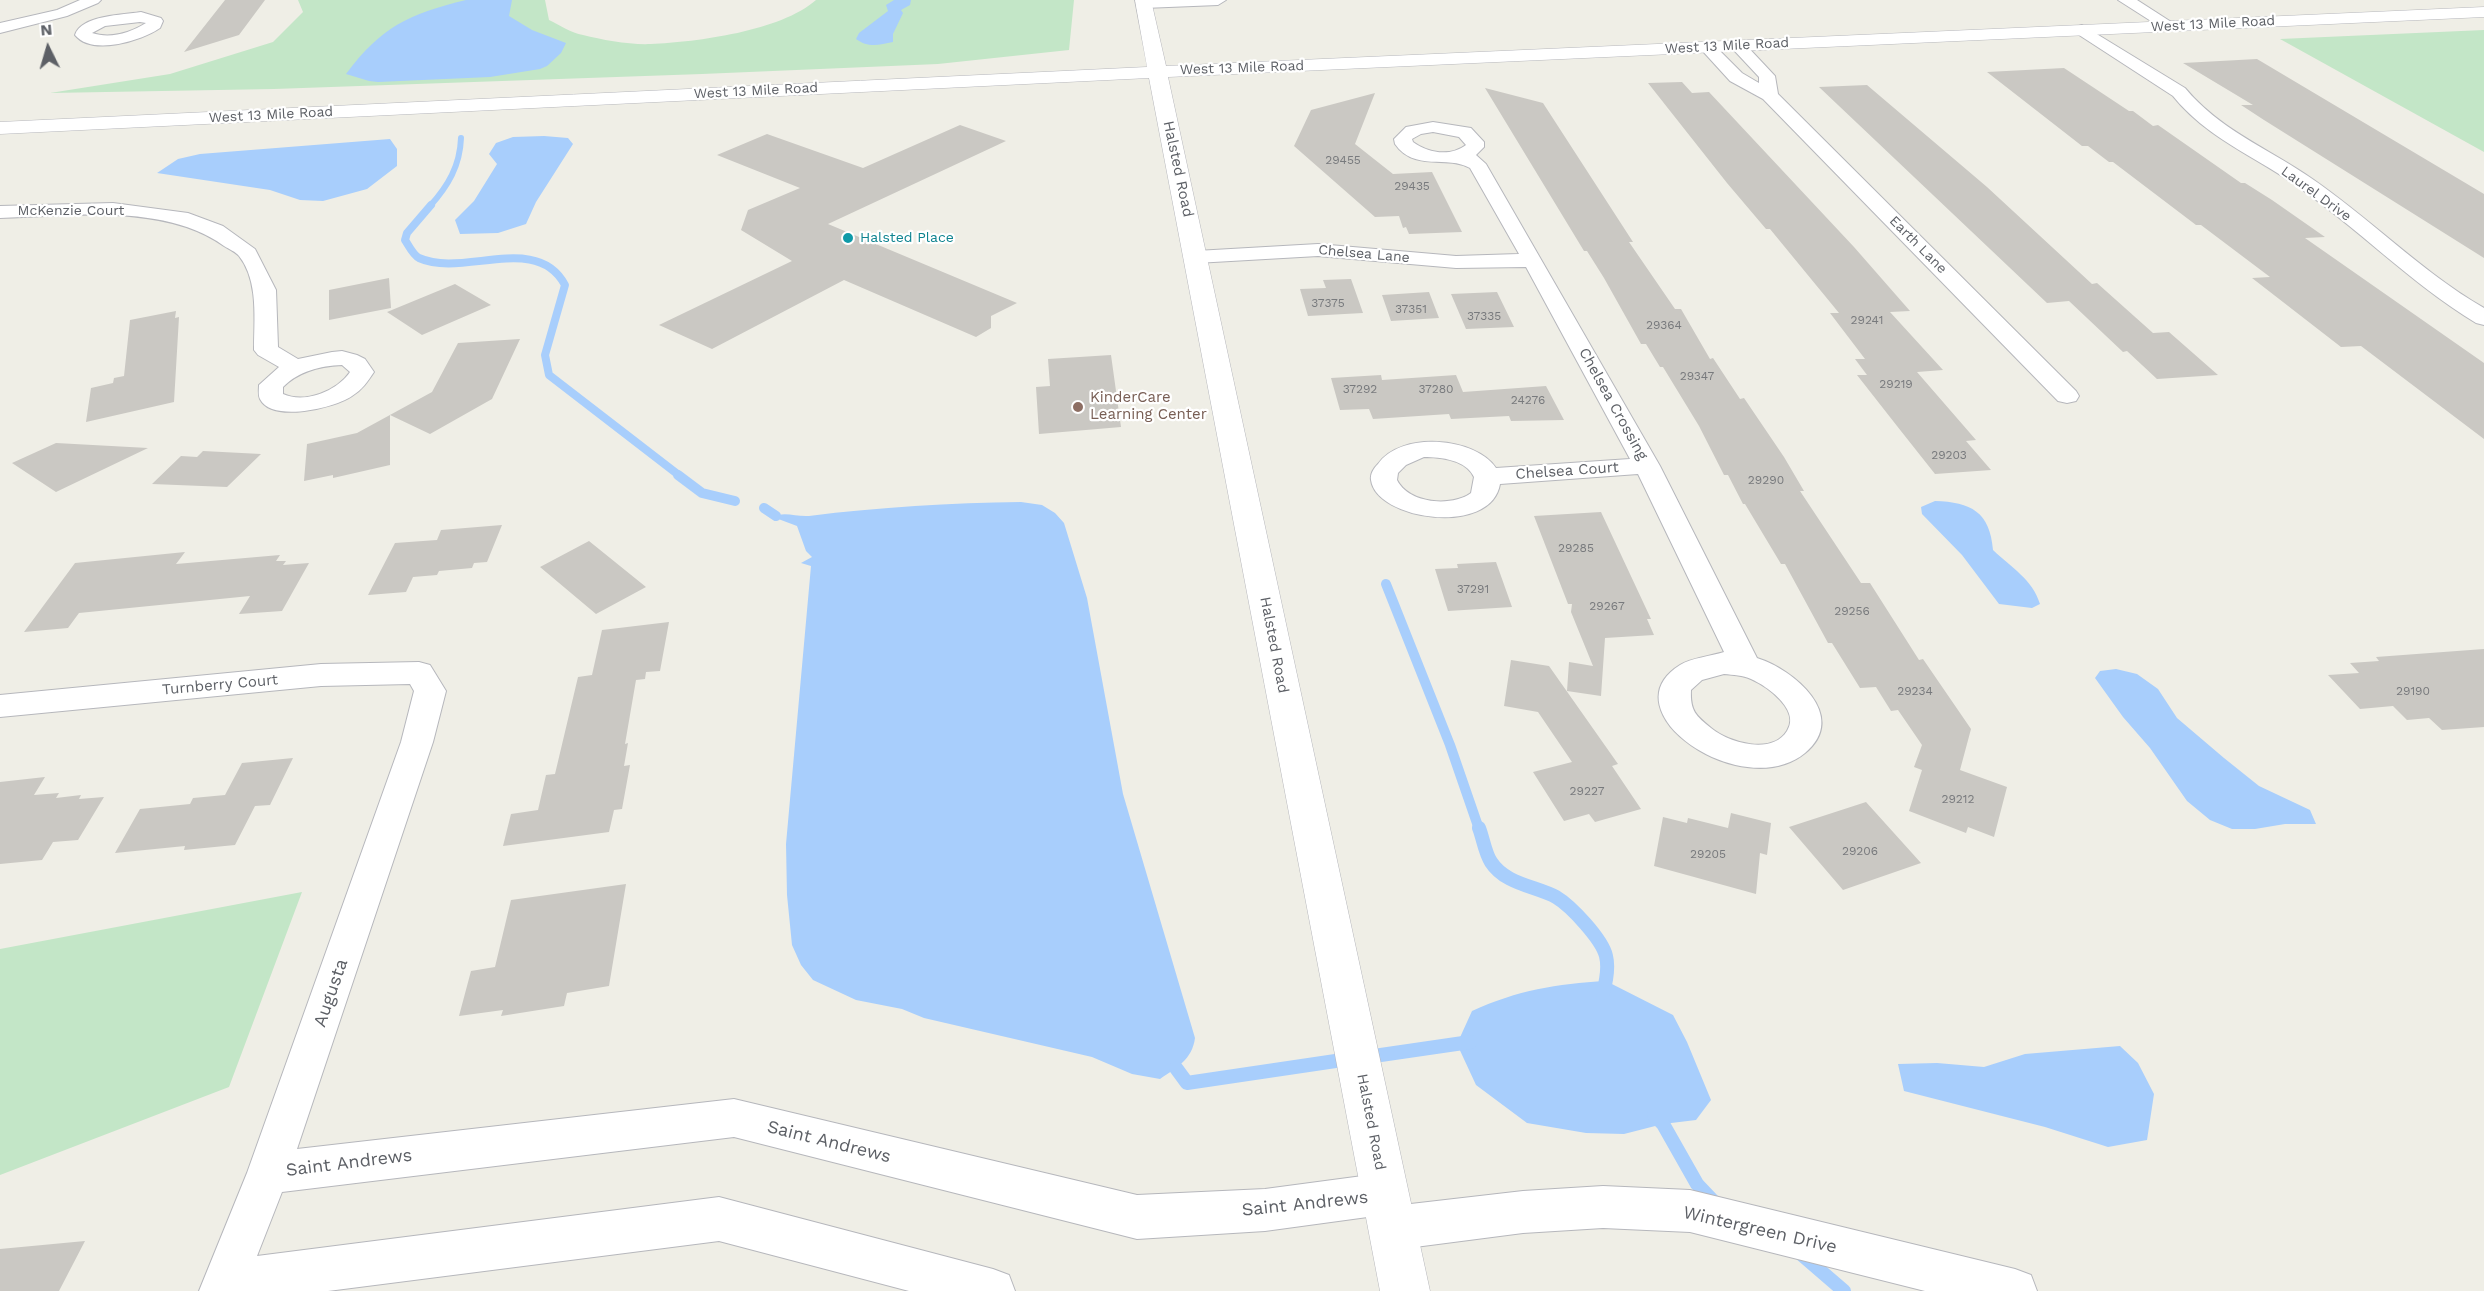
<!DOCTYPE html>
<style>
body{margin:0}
#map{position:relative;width:2484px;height:1291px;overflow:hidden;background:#efeee6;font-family:"Work Sans",sans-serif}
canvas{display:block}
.north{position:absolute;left:18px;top:18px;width:60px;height:60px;-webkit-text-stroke:4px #fff;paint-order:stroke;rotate:355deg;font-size:16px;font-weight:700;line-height:24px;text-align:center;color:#5d6066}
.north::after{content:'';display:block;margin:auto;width:21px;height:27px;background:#5d6066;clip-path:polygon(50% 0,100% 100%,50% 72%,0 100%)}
</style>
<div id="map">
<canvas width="2484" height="1291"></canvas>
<div class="north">N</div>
</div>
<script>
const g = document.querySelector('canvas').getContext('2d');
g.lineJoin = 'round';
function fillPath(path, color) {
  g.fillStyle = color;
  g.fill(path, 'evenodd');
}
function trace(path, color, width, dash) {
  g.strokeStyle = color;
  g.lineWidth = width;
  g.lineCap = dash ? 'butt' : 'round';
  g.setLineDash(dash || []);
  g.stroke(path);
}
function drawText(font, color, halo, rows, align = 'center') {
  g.font = font + ' "Work Sans",sans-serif';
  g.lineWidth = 4.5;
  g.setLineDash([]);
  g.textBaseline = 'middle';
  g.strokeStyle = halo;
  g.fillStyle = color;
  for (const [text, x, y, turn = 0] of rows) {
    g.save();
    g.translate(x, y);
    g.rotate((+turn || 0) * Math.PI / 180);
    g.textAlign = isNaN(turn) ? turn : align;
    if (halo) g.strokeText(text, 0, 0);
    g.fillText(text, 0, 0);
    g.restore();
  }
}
const green = new Path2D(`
 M298,0H545L549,20C560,25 571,33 583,35C603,40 630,45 651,44C697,42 781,31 816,0H1074L1069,50L938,64L702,74L274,89L50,93L170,74L273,42L303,12Z
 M2484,30V152L2280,39Z
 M302,892L229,1087L0,1175V949Z`);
const water = new Path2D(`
 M466,0H512L509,16L532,30L566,43L561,53L547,66L540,69L490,77L378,82L369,81L346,74C382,26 409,14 466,0Z
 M894,0H911L910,5L901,10L903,13L893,34V42C879,45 868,48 856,39L859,33L888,11L886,5Z
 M544,136L568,138L573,144L536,202L526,224L498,233L460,234L455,220L474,201L497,164L489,154L496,143L513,137Z
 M390,139L397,149V166L367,189L323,201L300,200L270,190L157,173L178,159L200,154Z
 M1935,501C1971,502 1990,512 1993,550C2011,567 2033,580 2040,604L2032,608L1999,604L1962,555L1922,514L1921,507Z
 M1021,502L1042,505L1055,513L1064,523L1087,598L1123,794L1195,1038C1192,1060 1177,1067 1160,1079L1132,1074L1092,1057L924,1018L902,1009L856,1000L813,980L801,965L792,945L787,895L786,844L811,566L801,563L812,557L806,551L797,526L773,517C784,511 796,517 809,516C879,507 951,503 1021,502Z
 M2116,669L2137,674L2158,689L2177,718L2224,758L2259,786L2310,810L2316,824H2285L2255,829H2232L2210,820L2187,801L2150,748L2123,717L2095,678L2100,671Z
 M1606,981L1673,1015L1687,1042L1711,1100L1696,1120L1663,1124L1624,1134L1586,1133L1527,1123L1476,1085L1457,1044L1472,1011C1518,990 1556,984 1606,981Z
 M2120,1046L2138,1063L2154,1094L2147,1140L2108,1147L2045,1127L1904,1091L1898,1064L1937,1063L1984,1067L2025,1054Z`);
const streamFar3 = new Path2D(`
 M430,206C448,186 460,166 461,138`);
const streamFar2 = new Path2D(`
 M431,205L407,233L405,240C409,246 413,255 419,258C463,278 537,232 565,285L545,355L549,375L680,476`);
const streamFar1 = new Path2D(`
 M678,475L702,493L735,501
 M764,508L776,516
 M1386,584L1450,745L1479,829`);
const stream = new Path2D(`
 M1479,828C1483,838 1485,853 1491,862C1505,884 1535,886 1556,897C1571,906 1602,939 1606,956C1609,968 1606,982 1603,993
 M1367,1057L1470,1042
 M1176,1068L1187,1083L1349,1059
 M1654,1115L1663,1124L1697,1184L1715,1203
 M1801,1254L1844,1291`);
const building = new Path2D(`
 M225,0H265L239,35L184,52Z
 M2257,59L2484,194V258L2264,120L2241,105H2253L2183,63Z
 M2064,68L2129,111H2133L2153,126L2158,125L2241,183H2245L2272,200L2325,237L2305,238L2484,363V439L2361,346L2341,347L2252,278L2270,277L2201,225H2196L2113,162H2109L2088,146H2082L1987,72Z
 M1682,82L1692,93L1709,92L1854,247L1910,311L1890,312L1943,370L1917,372L1976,440L1966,441L1991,470L1935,474L1897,426L1857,375H1867L1855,359H1865L1830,313H1839L1770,229H1766L1727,183L1648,83Z
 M1867,85L1987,187L2092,284L2097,283L2153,333L2169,332L2218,375L2157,379L2127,351L2123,352L2069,301L2047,303L1819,87Z
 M1485,88L1543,103L1633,242H1629L1675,309H1681L1710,359L1713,358L1740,399L1744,398L1784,457L1804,491H1800L1861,583H1870L1919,660L1923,659L1971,729L1960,770L2007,787L1994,837L1968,827L1966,833L1909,811L1922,770L1914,767L1922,745L1898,710L1891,711L1876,687L1860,688L1832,643H1828L1785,564H1781L1745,504H1743L1728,475H1724L1699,426L1663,367H1660L1646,344H1641L1604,278L1587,251H1584Z
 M1375,93L1355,144L1393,174L1432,172L1462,232L1409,234L1406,227L1403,228L1399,216L1375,217L1294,146L1311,110Z
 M960,125L1006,141L828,224L1017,303L991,316V328L976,337L844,280L712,349L659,325L792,261L741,230L748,210L800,188L717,155L767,134L863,168Z
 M389,278L391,308L329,320V290Z
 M1351,279L1363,313L1308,316L1300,289L1326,288L1323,280Z
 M455,284L491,305L422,335L387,312Z
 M1429,292L1439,318L1391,321L1382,295Z
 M1497,292L1514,327L1466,329L1451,294Z
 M176,311L175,318L179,317L174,402L86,422L91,388L113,383L114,378L124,376L130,320Z
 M520,339L492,399L430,434L390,415V465L333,478V475L304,481L307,444L357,433L432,392L458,343Z
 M1111,355L1121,427L1039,434L1036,387L1050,386L1048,359Z
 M1381,375L1382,380L1456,375L1463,392L1546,386L1564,420L1511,421L1509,416L1451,419L1449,414L1373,419L1369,409L1340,410L1331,378Z
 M56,443L148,448L56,492L12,463Z
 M203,451L261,454L227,487L152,484L181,456L197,457Z
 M1601,512L1651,619H1647L1654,635L1605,638L1601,696L1567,691L1569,662L1593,666L1571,612L1572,604H1568L1534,516Z
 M502,525L487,562L474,563L472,568L439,571L437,575L413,577L406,592L368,595L395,543L437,540L441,530Z
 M589,541L646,587L596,614L540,567Z
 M185,552L176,564L280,555L276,561H286L283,565L309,563L282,611L239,614L250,596L79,613L68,628L24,632L75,563Z
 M1496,562L1512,607L1448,611L1435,569L1458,568L1457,564Z
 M669,622L660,671L646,672L645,679L636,680L625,744L628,743L624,766L630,765L622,809L614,810L609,832L503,846L511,814L538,810L546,775L555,774L578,677L592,675L602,630Z
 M2484,649V727L2442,730L2429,718L2407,720L2393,706L2360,709L2328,675L2359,673L2350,663L2379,661L2376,657Z
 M1511,660L1549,666L1618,764L1612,766L1641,809L1595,822L1589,814L1564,821L1533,772L1572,762L1538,712L1504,706Z
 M293,758L270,805L255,806L235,845L184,850L185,846L115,853L140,809L190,804L193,798L225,795L242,763Z
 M45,777L34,795L59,793L56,798L81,795L79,799L104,797L78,840L53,842L42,860L0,864V782Z
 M1866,802L1921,863L1843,890L1789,827Z
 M1731,813L1771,823L1767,855L1760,853L1756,894L1654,866L1663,817L1687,823L1688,818L1728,828Z
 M626,884L609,986L567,993L564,1006L501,1016L503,1010L459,1016L471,971L495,967L511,900Z
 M85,1241L59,1291H0V1249Z`);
const minor = new Path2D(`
 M80,0H101L98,3L67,16L0,33V23L57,10Z
 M1138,0H1226L1218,5L1144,8L1139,6L1136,3Z
 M2118,0H2137L2179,27L2177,30H2165Z
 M141,12L161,18L163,21L160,28C141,41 92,56 75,35C81,15 123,15 141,12ZM140,22L146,23C130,33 110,39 92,33L105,26Z
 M2082,25L2185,88C2219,129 2265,147 2308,176C2369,217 2420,271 2484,308V325L2476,323C2410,283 2357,227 2294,184C2252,155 2206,137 2173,96L2076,33L2074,30L2076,27Z
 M1738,41L1744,43L1775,76L1778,94L2076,391L2079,396L2076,401L2067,403L2058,401L1763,99L1730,81L1699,47L1701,44H1713L1742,73L1759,83V77L1730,46Z
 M1433,122L1471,128L1484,142V147L1476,155L1486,164L1660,466L1757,658C1793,669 1850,716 1805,753C1743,804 1606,711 1680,665C1691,658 1711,656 1724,652L1638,474L1500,484C1491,537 1376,520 1371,480C1370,474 1374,468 1378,464C1401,431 1475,437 1496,468L1630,459L1526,267L1456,268L1318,256L1196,263L1189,261L1185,257L1189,253L1196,251L1318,244L1456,256L1519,254L1470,168C1448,155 1414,172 1395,144L1394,139L1406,127ZM1433,132L1459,137L1466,145C1450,157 1428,153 1413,142L1412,139L1421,134ZM1424,457C1441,457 1466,460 1474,477L1471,493C1452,507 1409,504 1397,480L1398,473L1406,465ZM1724,674C1733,675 1743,675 1751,679C1767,686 1801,710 1787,731C1772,755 1729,743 1711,728C1696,716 1690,711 1691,690L1702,680Z
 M113,203L188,213L223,226L255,249L276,290L278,347L298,359L332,352L342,351L357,355L365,359L374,372C368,381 362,390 352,396C335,408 272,423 260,399C258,395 259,389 259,385L279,367L258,355L254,350C254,321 259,281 239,256C236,252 229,249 224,246C165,203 70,216 0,218V206ZM342,365L350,372C337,391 305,404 283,394V387C299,371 320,366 342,365Z
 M419,662L430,665L446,691L433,742L297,1149L734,1099L1137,1195L1265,1189L1385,1173L1400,1179L1406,1194L1402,1205L1523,1191L1603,1186L1690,1190L2015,1269L2031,1275L2037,1291H1925L1690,1232L1603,1228L1523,1233L1392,1250L1377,1243L1370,1228L1375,1216L1265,1231L1137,1239L734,1137L282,1192L257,1256L719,1197L993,1269L1009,1275L1015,1291H909L719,1241L328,1291H199L247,1173L401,742L414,691L410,684L321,686L0,717V695L321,664Z`);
const tertiary = new Path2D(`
 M1135,0H1151L1166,66L2484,7V17L1168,77L1430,1291H1380L1149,78L0,134V122L1147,67Z`);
const markers = [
 [848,238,6,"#0f9aa8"],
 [1078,407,6,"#8d6e63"]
];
const numberNames = [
 ["29455",1343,160],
 ["29435",1412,186],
 ["37375",1328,303],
 ["37351",1411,309],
 ["37335",1484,316],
 ["29241",1867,320],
 ["29364",1664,325],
 ["29347",1697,376],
 ["29219",1896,384],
 ["37292",1360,389],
 ["37280",1436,389],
 ["24276",1528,400],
 ["29203",1949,455],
 ["29290",1766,480],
 ["29285",1576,548],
 ["37291",1473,589],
 ["29267",1607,606],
 ["29256",1852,611],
 ["29234",1915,691],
 ["29190",2413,691],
 ["29227",1587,791],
 ["29212",1958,799],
 ["29206",1860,851],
 ["29205",1708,854]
];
const farStreetnames = [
 ["West 13 Mile Road",2213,24,-3],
 ["West 13 Mile Road",1727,46,-3],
 ["West 13 Mile Road",1242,68,-2],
 ["West 13 Mile Road",756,91,-3],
 ["West 13 Mile Road",271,115,-3],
 ["Laurel Drive",2316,194,36],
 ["McKenzie Court",71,211],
 ["Earth Lane",1918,245,45],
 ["Chelsea Lane",1364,254,5]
];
const farCulturenames = [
 ["Halsted Place",860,238]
];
const streetNames = [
 ["Halsted Road",1178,169,78],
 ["Chelsea Crossing",1613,404,61],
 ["Chelsea Court",1567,471,-4],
 ["Halsted Road",1274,645,79],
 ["Turnberry Court",220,685,-5],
 ["Halsted Road",1371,1122,79]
];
const educationNames = [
 ["KinderCare",1090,398],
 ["Learning Center",1090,415]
];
const nearStreetnames = [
 ["Augusta",331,993,-71],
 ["Saint Andrews",829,1142,14],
 ["Saint Andrews",349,1163,-7],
 ["Saint Andrews",1305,1204,-6],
 ["Wintergreen Drive",1760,1230,13]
];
fillPath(green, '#c3e6c7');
fillPath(water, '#a8cefc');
trace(streamFar3, '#a8cefc', 6);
trace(streamFar2, '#a8cefc', 8);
trace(streamFar1, '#a8cefc', 10);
trace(stream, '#a8cefc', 14);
fillPath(building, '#cac8c3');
trace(minor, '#b6b7bc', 2);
trace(tertiary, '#b6b7bc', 1);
fillPath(minor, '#fff');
fillPath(tertiary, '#fff');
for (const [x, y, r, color] of markers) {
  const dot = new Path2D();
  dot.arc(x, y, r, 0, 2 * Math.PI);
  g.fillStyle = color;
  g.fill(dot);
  trace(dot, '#fff', 2);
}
drawText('12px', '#787a7d', null, numberNames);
drawText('14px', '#5d6066', '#fff', farStreetnames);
drawText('14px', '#0d838f', '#fff', farCulturenames, 'left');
drawText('15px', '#5d6066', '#fff', streetNames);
drawText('15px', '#785e54', '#fff', educationNames, 'left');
drawText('18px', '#5d6066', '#fff', nearStreetnames);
</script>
